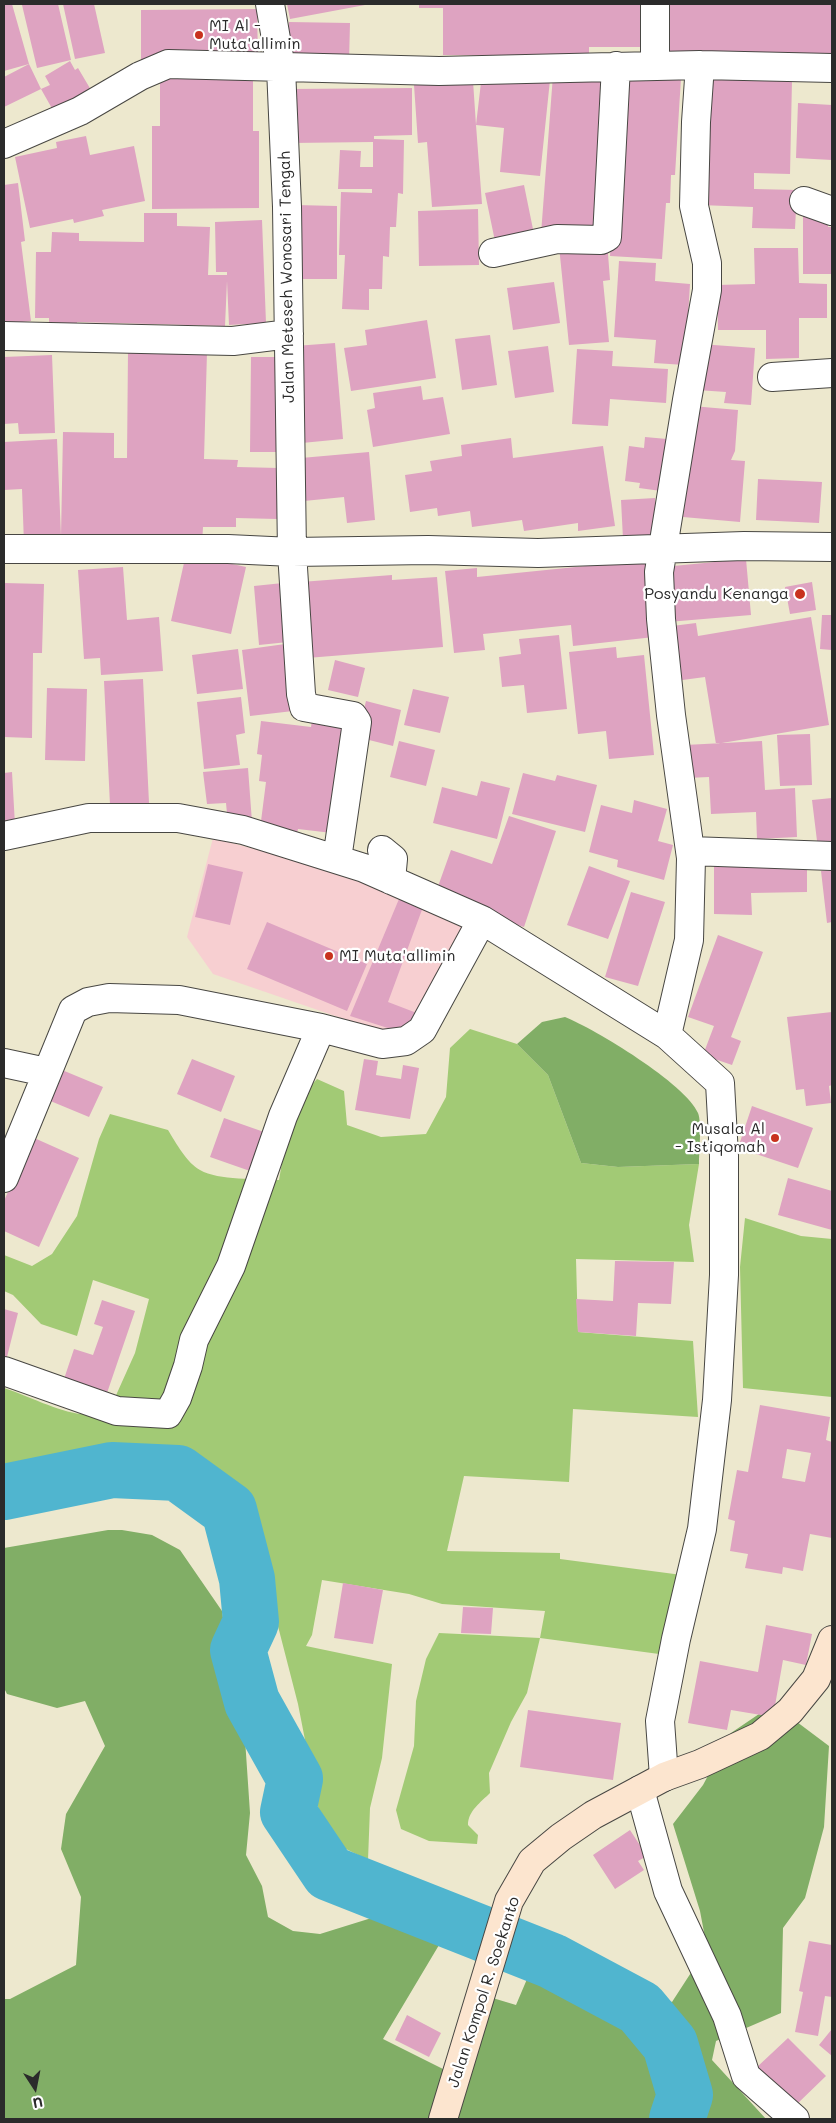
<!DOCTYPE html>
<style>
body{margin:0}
#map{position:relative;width:836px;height:2123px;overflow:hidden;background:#ede8ce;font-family:Mali,sans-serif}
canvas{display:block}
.frame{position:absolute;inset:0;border:5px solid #2b2b2b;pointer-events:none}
.north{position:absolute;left:10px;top:2063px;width:50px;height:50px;-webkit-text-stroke:4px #fff;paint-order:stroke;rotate:169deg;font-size:14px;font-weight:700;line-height:20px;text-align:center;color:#2b2b2b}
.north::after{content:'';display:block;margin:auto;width:18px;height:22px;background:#2b2b2b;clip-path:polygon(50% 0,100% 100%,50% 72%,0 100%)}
</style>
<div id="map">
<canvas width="836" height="2123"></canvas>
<div class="frame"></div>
<div class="north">U</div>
</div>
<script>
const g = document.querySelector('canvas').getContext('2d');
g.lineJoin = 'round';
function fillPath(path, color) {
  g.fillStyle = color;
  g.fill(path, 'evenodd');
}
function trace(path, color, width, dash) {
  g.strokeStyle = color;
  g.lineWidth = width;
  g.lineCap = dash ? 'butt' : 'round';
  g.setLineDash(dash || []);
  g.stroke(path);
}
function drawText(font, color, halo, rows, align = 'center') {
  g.font = font + ' Mali,sans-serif';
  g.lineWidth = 4.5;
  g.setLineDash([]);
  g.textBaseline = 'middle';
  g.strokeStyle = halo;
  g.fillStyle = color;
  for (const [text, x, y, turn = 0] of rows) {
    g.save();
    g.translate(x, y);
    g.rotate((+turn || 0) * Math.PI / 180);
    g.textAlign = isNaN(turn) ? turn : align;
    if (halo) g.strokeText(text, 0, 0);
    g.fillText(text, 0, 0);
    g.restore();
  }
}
const built = new Path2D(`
 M213,838L372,880L473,928L424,1021L388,1039L344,1019L213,974L187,937Z`);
const green = new Path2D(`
 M470,1029L517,1044L548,1075L581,1163L618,1167L699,1164L689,1225L694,1262L576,1259L578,1332L693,1341L698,1417L573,1409L569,1482L464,1476L447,1551L560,1553V1559L682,1575L659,1654L540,1638L527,1693L511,1722L489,1773L490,1793C481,1802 468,1811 468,1825L478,1835L477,1844L429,1841L401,1829L396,1810L414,1746L416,1701L426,1659L439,1633L540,1638L545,1611L442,1604L409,1594L322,1580L312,1635L306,1646L392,1664L382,1758L370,1808L368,1860L342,1847L323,1832L298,1704L271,1599L229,1487L207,1473L125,1443L4,1469V1388C26,1395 59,1412 81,1414C90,1415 105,1405 113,1402L135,1353L149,1299L93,1280L77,1336L41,1324L13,1295L4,1291V1255L32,1266L52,1254L77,1216L99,1139L110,1114L168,1130C176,1143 187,1163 200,1170C219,1181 257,1178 279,1180L290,1116L302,1096L317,1079L344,1091L347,1125L381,1137L426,1134L446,1097L450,1048Z
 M745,1218L801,1236L832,1239V1397L743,1388L740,1267Z`);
const forest = new Path2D(`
 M565,1017C595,1029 686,1084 698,1113C702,1123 699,1152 699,1164L618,1167L581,1163L548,1075L517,1044L542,1022Z
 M108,1530H122L152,1535L180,1550L222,1611L233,1685L244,1724L250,1813L246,1855L262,1886L268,1917L293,1931L320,1934L394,1911L442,1940L383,2039L445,2070L486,1996L516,2005L547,1932L608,1971L672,2002L707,1948L700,1911L673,1824L703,1785L731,1733L759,1714L797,1722L829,1746L824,1827L805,1898L783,1928L781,2013L716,2041L712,2060L766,2119H4V1999H10L76,1965L81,1897L61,1849L66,1814L105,1746L85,1701L57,1708L7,1694L4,1688V1548Z`);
const river = new Path2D(`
 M4,1492L112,1470L178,1473L229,1510L247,1579L251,1622L238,1650L252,1702L295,1779L288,1812L329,1873L552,1961L640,2008L670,2044L685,2095L677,2119`);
const building = new Path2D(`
 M4,4H12L29,64L41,89L4,107V77L29,64L4,71Z
 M58,4L71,60L37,68L22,5Z
 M63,4H94L105,53L75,59Z
 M287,4H365V5L290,19Z
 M419,4H654L653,47H589V56L443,55V8H419Z
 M659,4H832V58L659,57Z
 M257,9L258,60L141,61V10Z
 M289,22L350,23L349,62L288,60Z
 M70,61L75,70L78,68L91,90L54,112L41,89L50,85L45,76Z
 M253,73V131H259V208L152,209V126H160V74Z
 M482,74L550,80L540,176L500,172L504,128L476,125L482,204L432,207L427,142L418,143L414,85L473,81L476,125Z
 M553,75L612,80L600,238L541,234Z
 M620,76L681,78L675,175H671L670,203H666L662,259L610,256Z
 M704,79L792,80L790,174L754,173V189L797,190L795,229L752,228L753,207L700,205Z
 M412,88V135L374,136V139L404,140L403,194L398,193L396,227H390L389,257L383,256L382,289H369V310L342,309L345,255H339L341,192L372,193V189H338L340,150L361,151L360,167H373V142L291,143L290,89Z
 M798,103L832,105V160L796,158Z
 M86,136L90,155L134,146L145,201L102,210L104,216L74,223L73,219L30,228L15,157L57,148L56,142Z
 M18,183L25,241L21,242L31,321L4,324V185Z
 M524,185L535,239L496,246L485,193Z
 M296,205L337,206V279H295Z
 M478,209L479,265L419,266L418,211Z
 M144,213H177V226L210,227L208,275H227V272H216L215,222L262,220L266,323L229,325L227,281L225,326L77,322V325L49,324V318H35L36,252H51L52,232L79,233V241L144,242Z
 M803,213H828V227H832V274H803Z
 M607,241L610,280L603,281L609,342L569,345L559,246Z
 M754,248H798L799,283L827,284V318H799V358L766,359V330H718L717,285L755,284Z
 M619,261L656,263L655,281L690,284L685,365L654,363L656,340L614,337Z
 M554,282L560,323L513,330L507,288Z
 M427,320L436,378L351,391L344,348L367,345L365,330Z
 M490,335L497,385L462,390L455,339Z
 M335,343L343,439L302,443L295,346Z
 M700,344L755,348L751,405L724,403L726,392L697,390Z
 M548,346L554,392L515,398L508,351Z
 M577,349L613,351L612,366L668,369L666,403L610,399L608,426L572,424Z
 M128,351L207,352L204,459L238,460L237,467L279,468L277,519L236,518V527H203L202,545L24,544L22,489L4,490V442L57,439L61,536L63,432L114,433V458H127Z
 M52,355L55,433L19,434L18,423L4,424V357Z
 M251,357H278V452H250Z
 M421,386L423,400L443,397L450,434L373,447L367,410L375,408L373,393Z
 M692,406L738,410L735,451L731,460L745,461L740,522L683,517L693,447Z
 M645,437L667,439L661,491L639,488L640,483L625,481L629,446L644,448Z
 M511,438L513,458L603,446L615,526L578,531V523L524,531L522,520L472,527L470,511L438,516L437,508L410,512L405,475L432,471L430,461L462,456L461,445Z
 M369,452L375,520L347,523L344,497L304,501L301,458Z
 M758,479L822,482L819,523L756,520Z
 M655,498L657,538L623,539L621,500Z
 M186,554L246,567L231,634L171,621Z
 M746,559L751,615L668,622L663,567Z
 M645,560L654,637L573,646L571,625L483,634L485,650L454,653L445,571L477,568V577Z
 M123,567L127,620L159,617L163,671L101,675L100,658L84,659L78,570Z
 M392,575V580L437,577L443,647L307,658L301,582Z
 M812,582L816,610L790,614L785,587Z
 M4,583L44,584L42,653H33L32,738L4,737Z
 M283,583L288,642L259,645L254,586Z
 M822,615H832V650L820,649Z
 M811,617L829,725L716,744L705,677L675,681L672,626L696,623L698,636Z
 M559,635L567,709L527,713L524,685L502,687L499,657L521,654L519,639Z
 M285,644L293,711L250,716L242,650Z
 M616,647L617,658L644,655L654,755L609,759L606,731L578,734L569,652Z
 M238,649L243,689L197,694L192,655Z
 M335,660L365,668L358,697L328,690Z
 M143,679L149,803L110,805L104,681Z
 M47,688L87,689L85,761L45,760Z
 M413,689L449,697L440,733L404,725Z
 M241,697L245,733L236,735L240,765L204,769L197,702Z
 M366,701L401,710L393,746L357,737Z
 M312,720L346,724L332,833L298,829L297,833L260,829L266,782L259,781L262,755L257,754L261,721L311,727Z
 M810,734L812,785L780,786L777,735Z
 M399,741L435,750L426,786L390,777Z
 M762,741L765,790L795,788L797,837L757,839L756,812L711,814L709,777L687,778L685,745Z
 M248,768L252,822L228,824L226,803L207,804L203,772Z
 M12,772L15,825L4,826V773Z
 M523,773L555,781L557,775L597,785L585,832L512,814Z
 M481,781L510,788L497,839L433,823L442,787L477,796Z
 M832,798V847L818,849L812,800Z
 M634,800L667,809L658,841L673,845L664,880L617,867L618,860L589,852L601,805L632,813Z
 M509,816L556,831L524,927L477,912L436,892L451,850L492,864Z
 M714,858L807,864V892L751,893L752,915L714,914Z
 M208,864L243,872L230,925L195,917Z
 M589,866L630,881L608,939L567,925Z
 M832,870V922L827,923L821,871Z
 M631,892L665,902L638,986L605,977Z
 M399,899L423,907L388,1002L422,1015L410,1025L391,1029L350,1016Z
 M267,922L367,964L347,1011L247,969Z
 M718,935L763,952L731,1037L741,1041L732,1065L703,1055L714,1026L688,1017Z
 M832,1012V1085L829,1086L831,1103L806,1106L804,1089L796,1090L787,1017Z
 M192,1059L235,1076L221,1112L177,1094Z
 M364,1059L378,1061L376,1075L401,1079L403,1065L419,1068L410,1119L355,1110Z
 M62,1070L103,1087L89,1117L48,1100Z
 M752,1106L813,1128L798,1168L738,1148Z
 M224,1118L264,1132L250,1171L210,1157Z
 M32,1137L79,1158L39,1247L4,1231V1201Z
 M788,1178L832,1191V1230L778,1215Z
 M615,1261L674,1262L671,1304L638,1303L636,1336L578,1332L576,1299L613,1301Z
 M102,1300L135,1311L107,1393L64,1379L74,1349L93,1355L103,1327L94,1324Z
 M4,1309L18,1313L6,1361H4Z
 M760,1405L830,1417L826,1440L832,1442V1538L810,1534L803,1571L783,1567L782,1574L745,1568L748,1554L730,1551L735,1521L728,1519L737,1470L748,1472ZM787,1449L811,1453L805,1482L782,1478Z
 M343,1583L383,1590L373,1644L334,1638Z
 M463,1607L493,1608L491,1634L461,1633Z
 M766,1625L812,1634L806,1665L783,1660L773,1717L731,1710L727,1730L688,1723L700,1661L758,1672Z
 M528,1710L621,1723L613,1780L520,1767Z
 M630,1830L647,1856L638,1861L644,1870L615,1889L593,1855Z
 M809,1941L832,1945V1997L825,1996L818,2036L795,2032L803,1992L799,1991Z
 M407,2015L441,2033L429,2057L395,2040Z
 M832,2029V2056L819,2045Z
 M788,2038L826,2076L795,2106L756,2068Z`);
const minor = new Path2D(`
 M270,4L281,68L287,207L292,552L301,694L304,707L353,716L357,722L337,859
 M655,66V4
 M4,144L80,111L140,76L168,64L439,71L700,65L832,68
 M804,201L832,211
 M493,253L557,239L601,240L607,237L616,66
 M4,336L233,341L289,334
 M772,377L832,373
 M4,549H228L292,552L428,550L538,553L744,546L832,547
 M4,836L89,818H178L243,830L364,868L482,920L667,1035L720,1083L724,1156V1275L717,1400L702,1529L676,1639L660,1721L664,1777
 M382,850L393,859L391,880
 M690,851L832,856
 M667,1035L689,940L691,858L671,715L661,619L659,572L687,400L707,290V263L694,206L696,122L700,65
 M4,1063L46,1072
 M4,1178L73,1010L88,1002L109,998L179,1000L321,1028L382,1044L406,1041L422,1030L482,920
 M4,1371L117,1411L168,1414L177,1398L188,1366L194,1340L231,1266L283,1116L321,1028
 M640,1790L668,1891L727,2016L746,2076L795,2119`);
const secondary = new Path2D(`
 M443,2119L509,1901L532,1861L561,1837L593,1815L664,1777L700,1764L760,1736L790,1711L816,1679L832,1640`);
const markers = [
 [199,35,5,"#c8321e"],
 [800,594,6,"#c8321e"],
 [329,956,5,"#c8321e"],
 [775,1138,5,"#c8321e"]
];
const poiNames = [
 ["MI Al -",209,26],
 ["Muta'allimin",209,44],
 ["Posyandu Kenanga",789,594,"right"],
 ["MI Muta'allimin",339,956],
 ["Musala Al",765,1129,"right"],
 ["- Istiqomah",765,1147,"right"]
];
const streetNames = [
 ["Jalan Meteseh Wonosari Tengah",287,277,-91],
 ["Jalan Kompol R. Soekanto",484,1992,-72]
];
fillPath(built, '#f7cfd1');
fillPath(green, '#a2ca75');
fillPath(forest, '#81ae66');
trace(river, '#50b5cf', 56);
fillPath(building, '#dea3c1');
trace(minor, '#484743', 30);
trace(secondary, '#484743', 30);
trace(minor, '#fff', 28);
trace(secondary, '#fce5cf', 28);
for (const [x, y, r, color] of markers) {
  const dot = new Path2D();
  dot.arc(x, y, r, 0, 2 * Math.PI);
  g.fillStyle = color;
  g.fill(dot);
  trace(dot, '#fff', 2);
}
drawText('16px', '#2b2b2b', '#fff', poiNames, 'left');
drawText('16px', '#2b2b2b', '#fff', streetNames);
</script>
